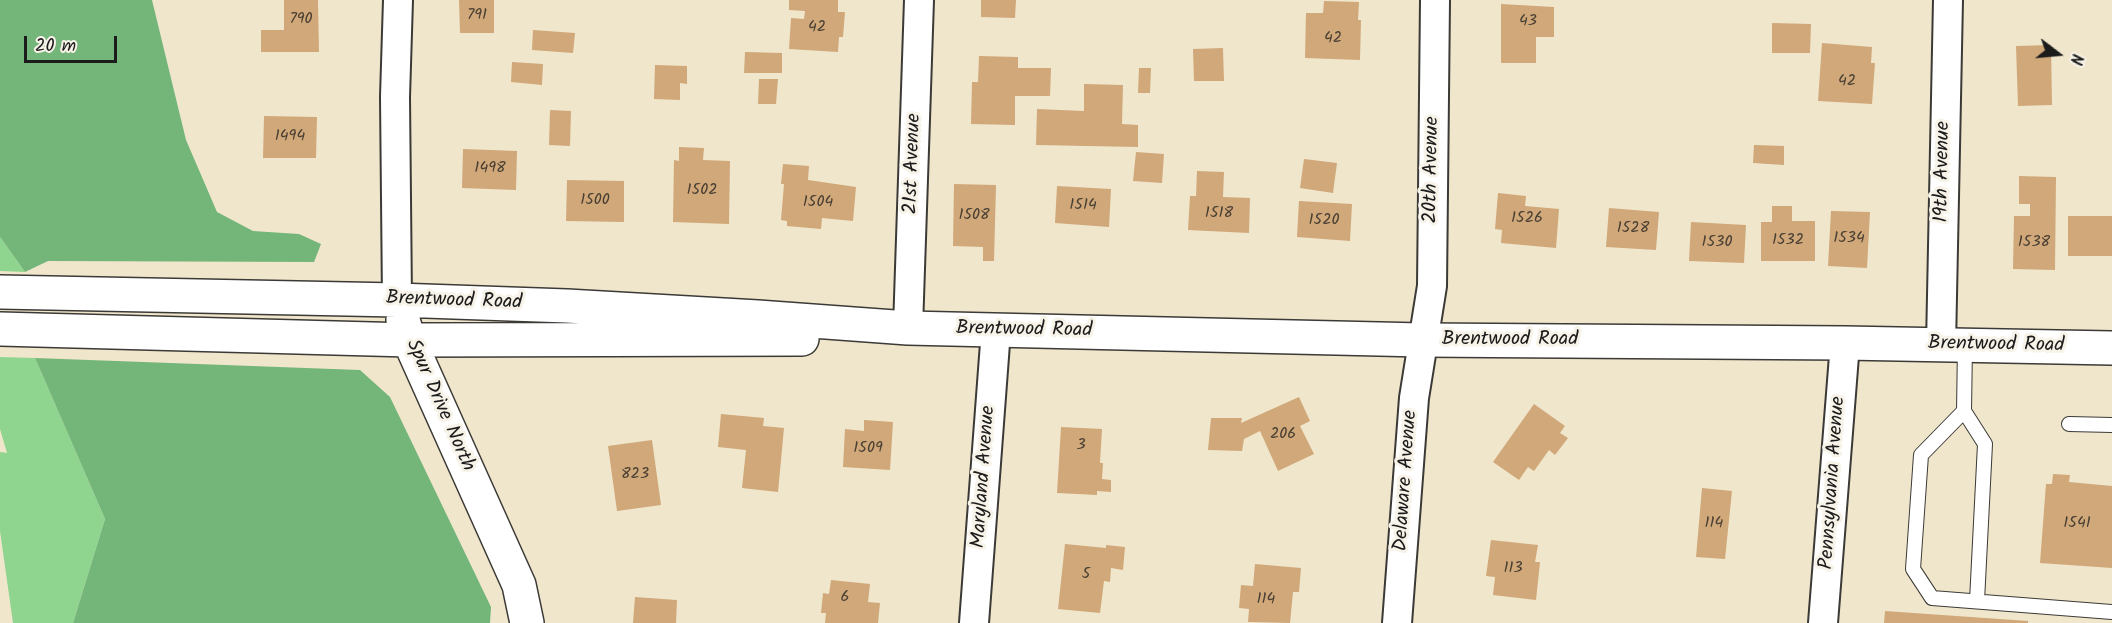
<!DOCTYPE html>
<style>
body{margin:0}
#map{position:relative;width:2112px;height:623px;overflow:hidden;background:#f0e6cc;font-family:Kalam,sans-serif}
canvas{display:block}
.north{position:absolute;left:2028px;top:24px;width:60px;height:60px;-webkit-text-stroke:4px #f7f3e8;paint-order:stroke;rotate:106deg;font-size:16px;font-weight:700;line-height:24px;text-align:center;color:#1c1c1c}
.north::after{content:'';display:block;margin:auto;width:21px;height:27px;background:#1c1c1c;clip-path:polygon(50% 0,100% 100%,50% 72%,0 100%)}
.scale{position:absolute;left:24px;top:36px;width:93px;height:27px;box-sizing:border-box;border:3px solid #1c1c1c;border-top:0;padding-left:8px;font-size:18px;line-height:21px;white-space:nowrap;color:#1c1c1c;-webkit-text-stroke:4px #f7f3e8;paint-order:stroke}
</style>
<div id="map">
<canvas width="2112" height="623"></canvas>
<div class="north">N</div>
<div class="scale">20 m</div>
</div>
<script>
const g = document.querySelector('canvas').getContext('2d');
g.lineJoin = 'round';
function fillPath(path, color) {
  g.fillStyle = color;
  g.fill(path, 'evenodd');
}
function trace(path, color, width, dash) {
  g.strokeStyle = color;
  g.lineWidth = width;
  g.lineCap = dash ? 'butt' : 'round';
  g.setLineDash(dash || []);
  g.stroke(path);
}
function drawText(font, color, halo, rows, align = 'center') {
  g.font = font + ' Kalam,sans-serif';
  g.lineWidth = 6;
  g.setLineDash([]);
  g.textBaseline = 'middle';
  g.strokeStyle = halo;
  g.fillStyle = color;
  for (const [text, x, y, turn = 0] of rows) {
    g.save();
    g.translate(x, y);
    g.rotate((+turn || 0) * Math.PI / 180);
    g.textAlign = isNaN(turn) ? turn : align;
    if (halo) g.strokeText(text, 0, 0);
    g.fillText(text, 0, 0);
    g.restore();
  }
}
const green = new Path2D(`
 M0,237L25,272L0,271Z
 M0,357L35,358L105,519L73,623H13L0,531V452L7,453L0,429Z`);
const forest = new Path2D(`
 M0,0H152L186,140L217,212L253,231L299,234L321,244L314,262L48,261L25,272L0,237Z
 M35,358L360,370L390,397L491,607L490,623H73L105,519Z`);
const building = new Path2D(`
 M284,0H318L319,52H261V30H284Z
 M459,0H494V33H460Z
 M789,0H838V12H845L843,37H839L838,52L789,49L791,18L804,19L805,11L789,10Z
 M981,0H1016L1015,18L981,17Z
 M1324,1L1359,2L1358,20H1361L1360,60L1305,58L1306,13H1323Z
 M1501,4L1554,7V37H1536V63H1501Z
 M1772,23L1811,24L1810,53H1772Z
 M533,30L575,33L573,53L532,50Z
 M1822,43L1872,47L1871,63H1875L1872,104L1818,101Z
 M2051,45L2052,105L2018,106L2016,46Z
 M1223,48L1224,81H1194L1193,49Z
 M745,52L782,53V73H744Z
 M979,56L1018,57V68H1051L1050,96H1015V125L971,124L972,82H978Z
 M512,62L543,64L542,85L511,82Z
 M655,65L687,66V84L680,83V100L654,99Z
 M1139,68H1151L1150,93H1138Z
 M759,79H778L776,104H758Z
 M1084,84L1123,85L1122,124L1138,125V147L1036,145L1037,109L1084,111Z
 M550,110L571,111L570,146L549,145Z
 M264,116L317,117L316,158H263Z
 M1754,145L1784,146V165L1753,163Z
 M679,147L704,148L703,160L730,161L729,224L673,222L674,160L679,161Z
 M463,149L517,151L516,190L462,188Z
 M1136,152L1164,154L1162,183L1133,181Z
 M1304,159L1337,163L1333,193L1300,188Z
 M783,164L809,166L808,180L856,187L853,221L822,218L821,229L787,226V221L781,220L784,184H781Z
 M1197,171L1224,172L1223,197L1250,198L1249,233L1188,230L1190,196H1196Z
 M2019,176L2056,177L2055,270L2013,269L2014,216H2030V204H2019Z
 M567,180L624,181V222L566,221Z
 M954,184L996,185L994,261H983V247L953,246Z
 M1057,186L1111,189L1109,227L1055,223Z
 M1498,193L1526,196L1525,206L1559,209L1556,248L1501,243L1502,230L1495,229Z
 M1299,201L1352,204L1350,241L1297,237Z
 M1772,206H1792V221H1815V261H1761V222H1772Z
 M1609,208L1659,212L1656,250L1606,247Z
 M1831,211L1870,212L1867,268L1828,266Z
 M2068,216H2112V256H2068Z
 M1691,222L1746,225L1744,263L1689,261Z
 M1299,397L1310,421L1300,426L1314,454L1278,471L1260,431L1244,439L1242,451L1208,450L1211,418H1242L1241,423Z
 M1534,404L1565,426L1560,433L1568,438L1555,455L1549,450L1534,471L1528,467L1519,480L1493,462Z
 M721,414L764,418L763,426L784,428L778,492L742,488L746,450L718,447Z
 M864,420L893,422L890,470L843,467L845,429L864,431Z
 M1061,427L1102,429L1100,463H1103L1102,479L1111,480V492L1097,491V495L1057,493Z
 M652,440L661,505L617,511L608,446Z
 M2053,474L2070,475L2069,482L2112,486V568L2040,563L2046,484H2052Z
 M1702,488L1732,491L1725,559L1696,557Z
 M1491,540L1538,545L1535,562H1540L1536,600L1493,595L1495,577L1486,576Z
 M1065,544L1106,548V545L1125,547L1123,570L1111,568L1110,582L1104,581L1100,613L1058,609Z
 M1255,564L1301,568L1299,592H1293L1290,623L1248,622L1249,609L1239,608L1241,585L1253,586Z
 M831,580L870,584L868,602L880,603L878,623H825L826,613H821L823,593L829,594Z
 M635,597L677,600L676,623H633Z
 M1885,611L2028,621V623H1884Z`);
const service = new Path2D(`
 M1965,345L1964,411L1921,455L1913,569L1932,598L2112,612
 M1964,411L1985,444L1977,601
 M2069,424L2112,425`);
const minor = new Path2D(`
 M397,300L395,97L398,0
 M908,328L919,0
 M1941,345L1948,0
 M974,623L996,330
 M1397,623L1414,398L1432,286L1435,0
 M1823,623L1845,343`);
const tertiary = new Path2D(`
 M0,292L397,300L567,306L758,317L908,328L1422,340L1845,343L2112,348
 M403,320L409,340L519,585L527,623
 M0,329L409,340L802,339`);
const numberNames = [
 ["791",477,16],
 ["790",301,20],
 ["43",1528,22],
 ["42",817,28],
 ["42",1333,39],
 ["42",1847,82],
 ["1494",290,137],
 ["1498",490,169],
 ["1502",702,191],
 ["1500",595,201],
 ["1504",818,203],
 ["1514",1083,206],
 ["1518",1219,214],
 ["1508",974,216],
 ["1526",1527,219],
 ["1520",1324,221],
 ["1528",1633,229],
 ["1534",1849,239],
 ["1532",1788,241],
 ["1530",1717,243],
 ["1538",2034,243],
 ["206",1283,435],
 ["3",1081,446],
 ["1509",868,449],
 ["823",635,475],
 ["114",1714,524],
 ["1541",2077,524],
 ["113",1513,569],
 ["5",1086,575],
 ["6",845,598],
 ["114",1266,600]
];
const streetNames = [
 ["21st Avenue",914,164,-88],
 ["20th Avenue",1433,170,-89],
 ["19th Avenue",1944,172,-89],
 ["Brentwood Road",454,302,2],
 ["Brentwood Road",1024,331,1],
 ["Brentwood Road",1510,341],
 ["Brentwood Road",1996,346,1],
 ["Spur Drive North",439,406,66],
 ["Maryland Avenue",985,477,-86],
 ["Delaware Avenue",1407,481,-86],
 ["Pennsylvania Avenue",1834,483,-86]
];
fillPath(green, '#90d58f');
fillPath(forest, '#74b67a');
fillPath(building, '#d0a879');
trace(service, '#3c3a36', 16);
trace(minor, '#3c3a36', 32);
trace(tertiary, '#3c3a36', 36);
trace(service, '#fff', 14);
trace(minor, '#fff', 28);
trace(tertiary, '#fff', 33);
drawText('16px', '#493f33', null, numberNames);
drawText('20px', '#1c1c1c', '#f7f3e8', streetNames);
</script>
